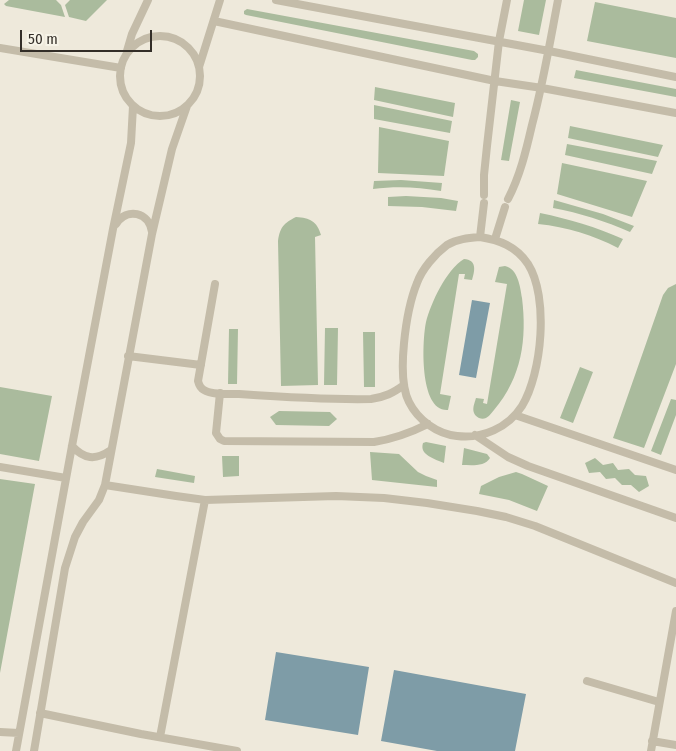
<!DOCTYPE html>
<style>
body{margin:0}
#map{position:relative;width:676px;height:751px;overflow:hidden;background:#eee9db;font-family:"Fira Sans Condensed",sans-serif}
canvas{display:block}
.scale{position:absolute;left:20px;top:30px;width:132px;height:22px;box-sizing:border-box;border:2px solid #332e28;border-top:0;padding-left:6px;font-size:15px;line-height:18px;white-space:nowrap;color:#332e28;-webkit-text-stroke:4px #f6f3e7;paint-order:stroke}
</style>
<div id="map">
<canvas width="676" height="751"></canvas>
<div class="scale">50 m</div>
</div>
<script>
const g = document.querySelector('canvas').getContext('2d');
g.lineJoin = 'round';
function fillPath(path, color) {
  g.fillStyle = color;
  g.fill(path, 'evenodd');
}
function trace(path, color, width, dash) {
  g.strokeStyle = color;
  g.lineWidth = width;
  g.lineCap = dash ? 'butt' : 'round';
  g.setLineDash(dash || []);
  g.stroke(path);
}
const green = new Path2D(`
 M9,0H56L61,5L65,17L6,6L4,4Z
 M70,0H107L86,21L69,17L65,5Z
 M524,0H546L539,35L518,31Z
 M595,2L676,18V58L587,41Z
 M247,9L474,51L478,54V57L475,60H472L246,15L244,14V11Z
 M576,70L676,89V97L574,78Z
 M375,87L455,103L453,117L374,100Z
 M511,100L520,102L509,161L501,160Z
 M374,105L452,121L450,133L374,119Z
 M570,126L663,145L658,157L568,138Z
 M379,127L449,141L444,176L378,173Z
 M567,144L657,161L652,174L565,155Z
 M562,163L647,181L632,217L557,194Z
 M401,180L442,183L441,191C418,187 396,186 373,189L374,181Z
 M406,196L441,198L458,201L456,211L422,207L388,206V197Z
 M554,200L603,214L634,226L630,232C605,221 580,213 553,208Z
 M540,213C569,219 596,227 623,239L618,248C593,235 567,227 538,224Z
 M296,217C310,218 317,221 321,235L315,237L318,385L281,386L278,241C280,227 284,223 296,217Z
 M464,259C477,260 475,270 472,280L464,279L465,274H459L440,394L451,396L448,410C419,412 422,341 426,322C431,303 446,270 464,259Z
 M505,266C518,269 520,286 522,298C527,339 522,377 494,410C490,415 486,421 479,418C470,413 474,405 476,398L484,399L483,403L487,404L507,284L495,282L499,267Z
 M676,284V364L644,448L613,438L663,295L668,288Z
 M325,328H338L337,385H324Z
 M229,329H238L237,384H228Z
 M363,332H375V387H364Z
 M580,367L593,372L573,423L560,418Z
 M0,387L52,396L39,461L0,454Z
 M671,399L676,400V415L661,455L651,451Z
 M279,411L330,412L337,419L329,426L276,425L270,417Z
 M426,442L446,446L444,463C435,459 419,455 423,443Z
 M464,448L487,454L490,458C485,467 471,465 462,465Z
 M370,452L399,454L418,472L426,476L437,480V487L372,480Z
 M222,456H239V476L223,477Z
 M595,458L603,465L613,463L618,470L629,469L635,475L646,476L649,486L639,492L631,485H622L615,478L606,479L600,472L589,473L585,463Z
 M157,469L195,476L194,483L155,477Z
 M516,472L522,474L548,486L537,511L509,500L479,494L481,486L499,477Z
 M0,479L35,484L0,673Z`);
const water = new Path2D(`
 M472,300L490,303L476,378L459,375Z
 M276,652L369,667L358,735L265,720Z
 M394,670L526,694L515,751H437L381,741Z`);
const service = new Path2D(`
 M276,0L549,51L676,77
 M214,21L495,81L542,88L676,113
 M120 76a40 40 0 1 1 80 0a40 40 0 1 1-80 0Z
 M0,48L121,68
 M127,51L132,34L148,0
 M199,67L220,0
 M484,195V175L487,146L499,41L507,0
 M508,199C520,176 526,151 532,125C543,84 550,42 558,0
 M116,224C127,207 149,212 152,232
 M480,237C499,240 516,246 528,264C549,297 542,373 522,406C508,428 482,439 457,436C437,434 418,420 409,402C396,377 406,310 417,283C422,269 435,254 447,245C457,239 469,238 480,237Z
 M480,237L484,203
 M495,239L505,207
 M215,284L198,381C199,385 200,388 204,390C211,395 229,394 239,394C283,397 327,400 371,399C385,397 393,393 404,385
 M128,356L201,365
 M220,393L216,433L220,439L224,441L374,442C393,439 410,433 428,424
 M515,415L676,470
 M475,435L508,457L528,466L676,518
 M72,446C84,459 95,461 111,450
 M0,467L66,478
 M105,485L176,496L205,500L336,496L384,498L427,503L477,511L506,517L535,526L676,583
 M587,681L659,702
 M40,713L141,734L237,751
 M0,732L19,733
 M160,737L205,500
 M652,741L676,745
 M16,751L72,446L113,229L131,143L133,106
 M34,751L65,568L75,537L83,522L99,500L105,485L152,234L172,149L187,106
 M651,751L676,611`);
fillPath(green, '#aabb9d');
fillPath(water, '#7e9ca7');
trace(service, '#c4bca9', 8);
</script>
